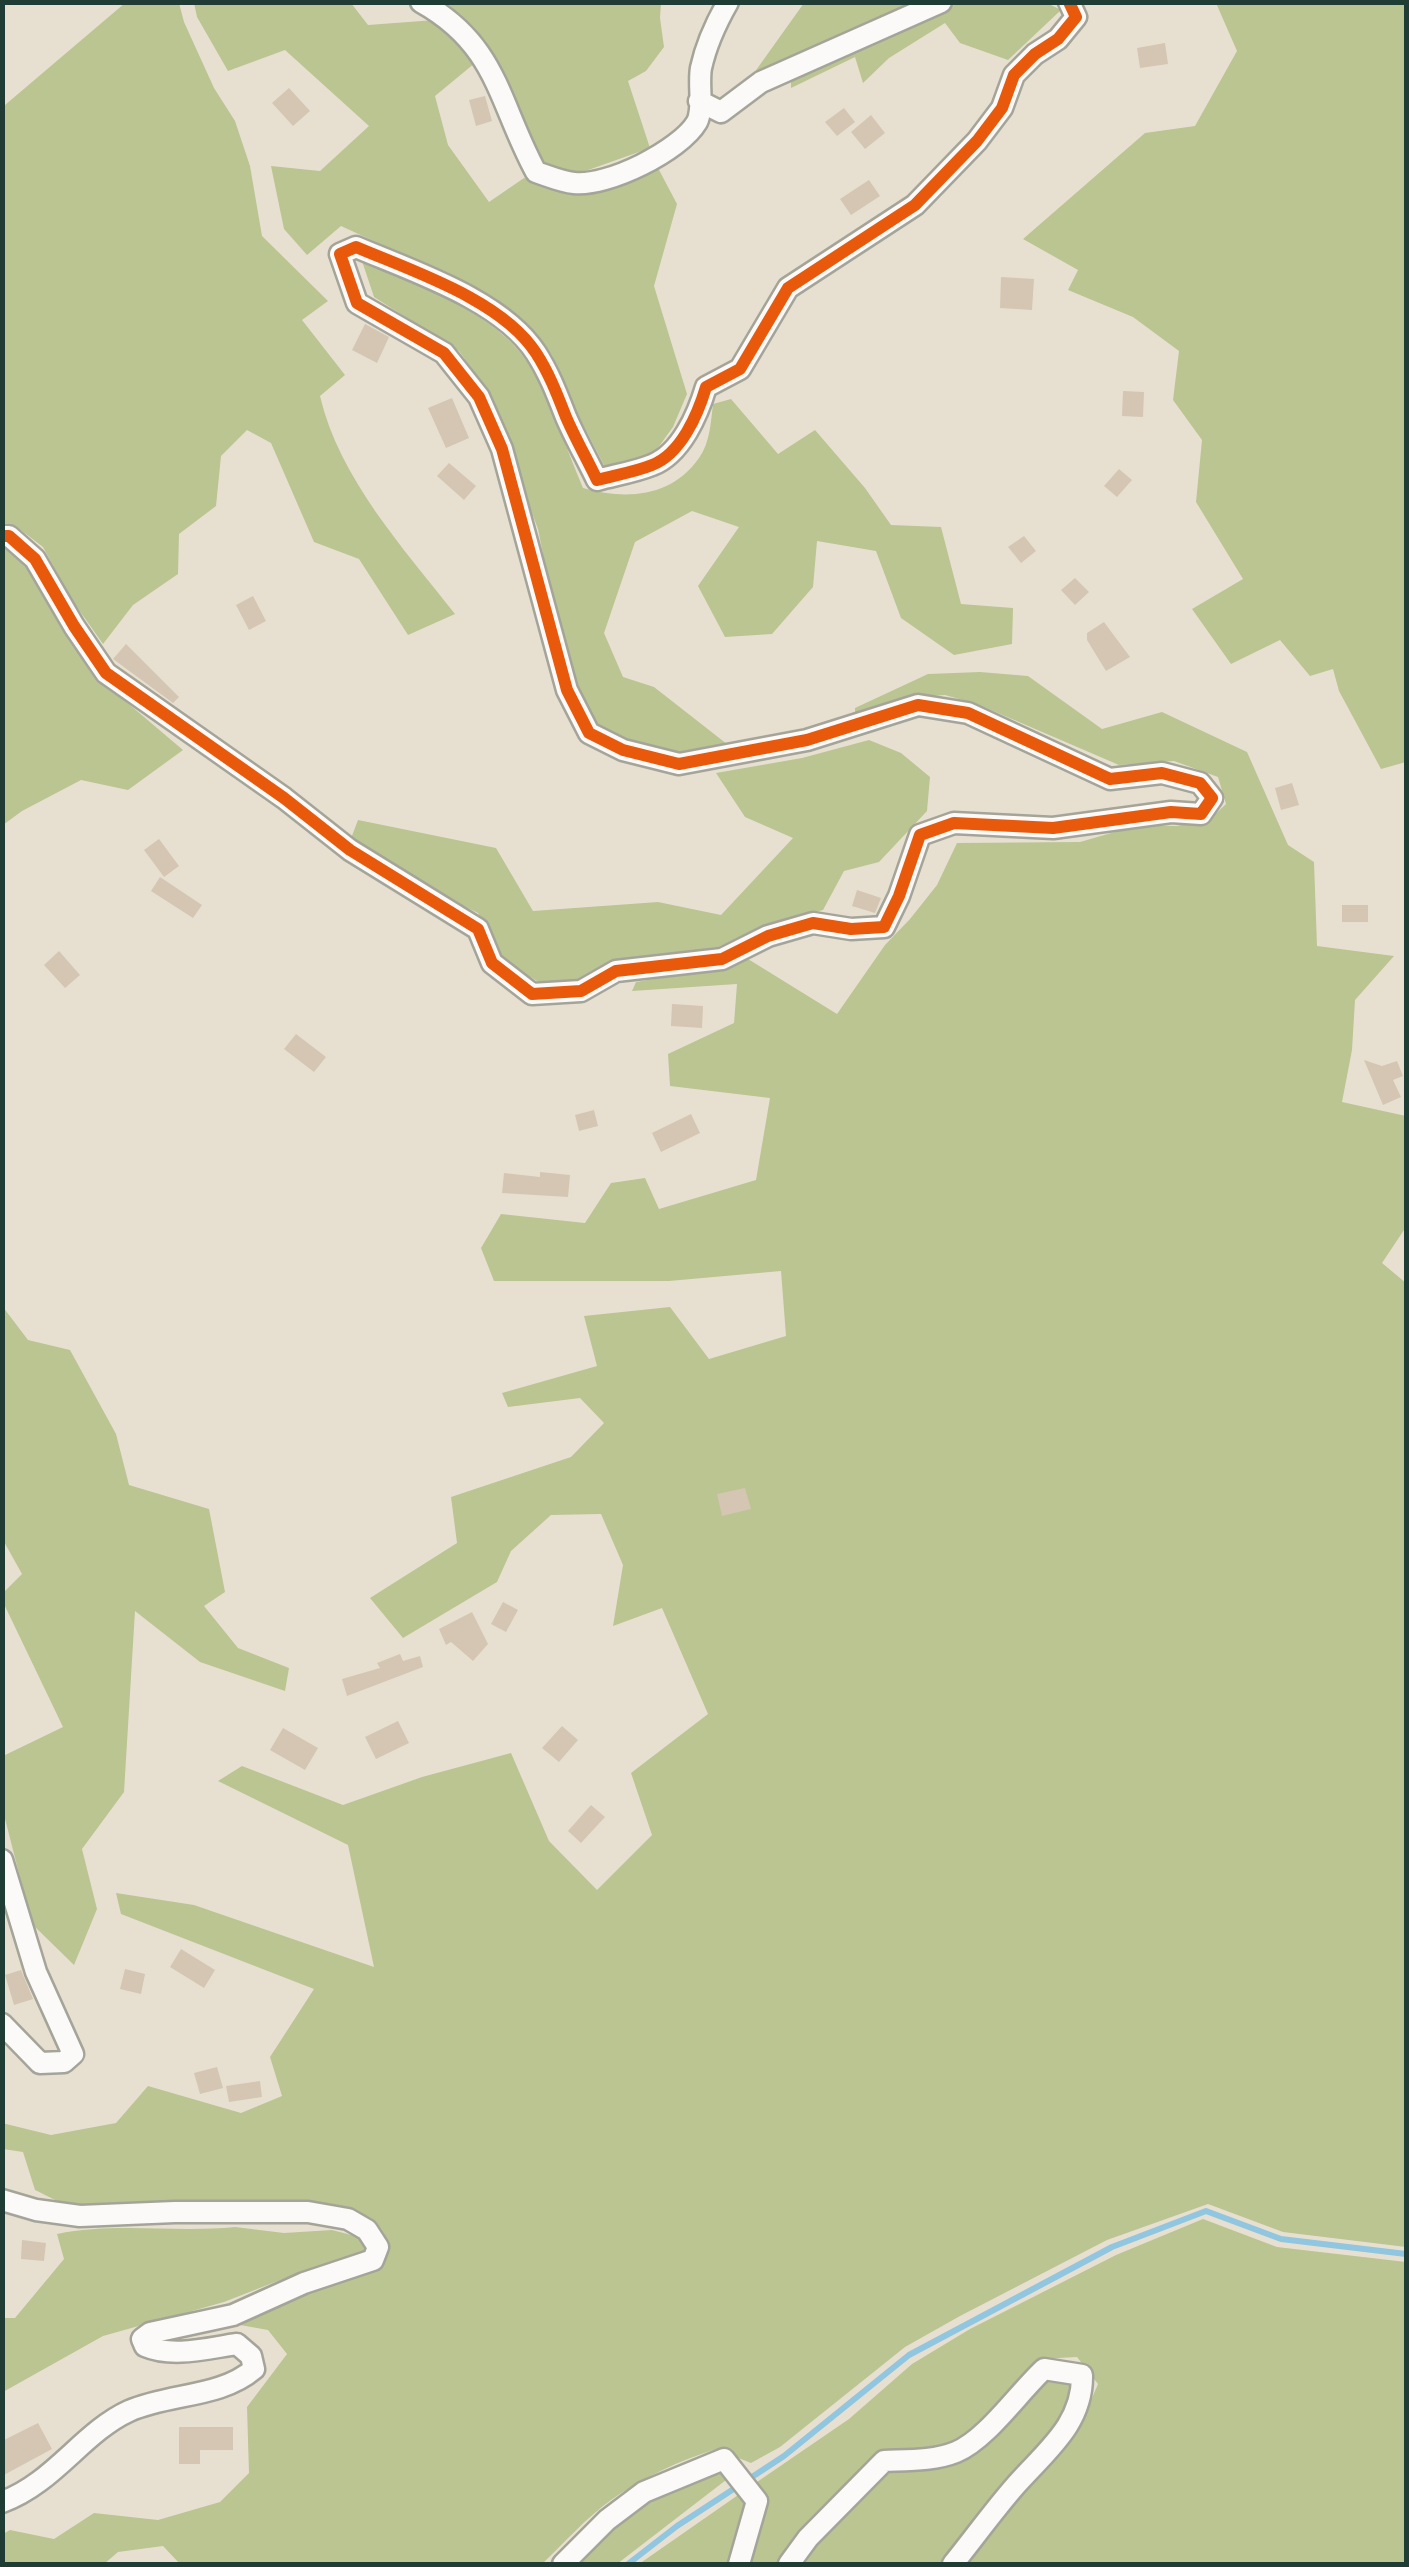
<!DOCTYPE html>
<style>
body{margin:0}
#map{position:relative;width:1409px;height:2567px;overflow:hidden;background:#e7e0d0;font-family:"Comic Neue",sans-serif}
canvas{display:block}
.frame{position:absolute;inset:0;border:5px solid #1f3d34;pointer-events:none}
</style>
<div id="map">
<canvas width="1409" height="2567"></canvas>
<div class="frame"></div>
</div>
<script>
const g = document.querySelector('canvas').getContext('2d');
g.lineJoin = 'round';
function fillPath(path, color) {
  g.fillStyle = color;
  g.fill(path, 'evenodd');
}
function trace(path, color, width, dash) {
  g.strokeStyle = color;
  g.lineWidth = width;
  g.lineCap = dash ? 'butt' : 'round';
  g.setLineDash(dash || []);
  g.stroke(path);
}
const forest = new Path2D(`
 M451,2L661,3L660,18L664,47L646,71L628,81L650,148L577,174L543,164L492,52L449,5Z
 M977,2L1047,3L1061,10L1008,60L960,43L945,23L889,58L863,83L855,57L791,88V74L954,5Z
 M125,3H179L184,22L214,88L235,121L250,166L262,236L328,301L302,320L345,375L320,396C339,478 404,549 455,614L408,635L359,559L314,542L271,443L247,430L221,456L216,506L179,534L178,574L133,605L103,644L72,600L43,547L13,524L3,523V103L5,105Z
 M194,3H351L368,25L435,20L475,63L435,96L448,145L489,202L524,178L573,193L658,168L677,204L654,286L687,394L673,427L652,456L605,467L567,394L552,355L522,321L472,286L341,226L307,255L284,229L271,166L320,171L369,126L285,50L228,71L197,17Z
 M804,3H920L754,73Z
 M1216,3H1406V762L1381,769L1339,691L1333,669L1310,676L1280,640L1231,664L1192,609L1243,579L1196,502L1202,440L1173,400L1179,351L1133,317L1068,290L1078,270L1023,239L1145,133L1195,126L1237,51Z
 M361,258C413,281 500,315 530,366C552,404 566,448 583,488C625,500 671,498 699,458C710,443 711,421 713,404L731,399L778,454L815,430L865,488L891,525L941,527L961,604L1013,608L1012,644L954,655L901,618L876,551L817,541L813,587L772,634L725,637L698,586L739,527L692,511L635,542L604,633L623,677L654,687L732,748L682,759L622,743L595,729L574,684L557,624L538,529L485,387L459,351L374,297Z
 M2,543L28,562L98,678L183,750L128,790L81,780L22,811L3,825Z
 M980,672L1028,676L1102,729L1162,712L1247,752L1288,845L1314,862L1317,946L1394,956L1355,1000L1352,1050L1342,1102L1406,1116V1227L1382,1263L1406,1283V2247L1283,2232L1208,2204L1107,2240L960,2316L905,2347L780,2447L751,2463L716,2449C679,2461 643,2477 611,2500C586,2518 564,2543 542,2564H180L163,2546L118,2552L104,2564H3V2534L10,2530L54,2539L94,2513L158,2520L220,2502L249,2473L247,2407L287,2354L268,2330L229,2323L304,2290L375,2270L387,2247C362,2187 299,2207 250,2206C226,2205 203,2202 180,2202C144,2202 106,2210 71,2205C59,2203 46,2195 35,2190L23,2152L3,2149L2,2123L51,2135L116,2123L148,2086L241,2113L282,2096L270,2057L314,1989L121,1914L116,1893L194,1905L374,1967L348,1845L218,1781L242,1766L343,1805L422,1777L511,1753L549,1841L597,1890L652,1835L631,1773L708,1714L662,1608L613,1626L623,1565L601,1514L551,1515L511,1551L497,1582L403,1638L370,1598L457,1543L451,1497L571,1457L604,1423L580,1398L508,1407L502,1393L597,1366L584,1316L670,1307L709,1359L786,1336L781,1271L669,1281H494L481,1248L501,1214L585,1223L611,1183L645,1178L659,1209L756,1180L770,1098L670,1086L668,1054L734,1023L737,984L632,991L636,982L720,968L748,959L837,1014L885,945L910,919L937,885L957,843L1080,842L1139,825L1176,826L1209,820L1226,804L1218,777L1174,761L1119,765L977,704L945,695L904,698L858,716L855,713V708L928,674Z
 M869,740L901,753L930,777L927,811L879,862L844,871L823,910L764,925L718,947L611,962L577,982L537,981L503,961L478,913L431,890L350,841L358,820L496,848L533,911L658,902L721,915L793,838L745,817L716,773L802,758Z
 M3,1307L28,1340L70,1350L116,1434L129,1485L209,1509L225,1592L204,1606L238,1648L289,1668L285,1691L200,1662L135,1611L124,1792L82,1849L97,1909L74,1965L32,1924L3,1811V1756L63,1727L3,1602V1593L22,1574L3,1540Z
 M1203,2219L1277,2247L1406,2262V2564H963L1024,2488L1076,2435L1098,2384L1077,2357L1040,2359L963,2437L936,2447L880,2453L797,2536L779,2564H746L764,2495L757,2482L849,2419L912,2364L970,2329L1116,2255Z
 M235,2227L284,2233L332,2230L359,2237L367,2253L298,2273L224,2302L103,2336L3,2392V2318H15L64,2259L57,2234C114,2222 176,2233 235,2227Z
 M1046,2375L1074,2382L1058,2431L1006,2482L942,2564H797L813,2540L889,2468L965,2460L990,2437Z
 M718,2465L726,2480L617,2564H571L648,2496Z
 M741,2493L748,2506L731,2564H639Z`);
const stream = new Path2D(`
 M628,2564L677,2526L784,2456L909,2355L1112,2247L1206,2211L1281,2239L1406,2254`);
const building = new Path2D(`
 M1165,43L1168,64L1140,68L1137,48Z
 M289,88L310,111L293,126L272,103Z
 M485,96L492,121L476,126L469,100Z
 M844,108L855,122L837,136L825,122Z
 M871,115L885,133L865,149L851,132Z
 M869,180L880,196L851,215L840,199Z
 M1001,277L1034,279L1032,310L1000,308Z
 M365,324L389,337L377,363L352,350Z
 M1123,391L1144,392L1143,417L1122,416Z
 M452,398L469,438L446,448L428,408Z
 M449,463L476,486L464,500L437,476Z
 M1119,469L1132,480L1117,497L1104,486Z
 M1024,536L1036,551L1021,563L1008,547Z
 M1075,578L1089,592L1075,605L1061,590Z
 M253,596L266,621L249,630L236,605Z
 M1104,622L1130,657L1106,671L1087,640V633Z
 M126,644L179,697L173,703L113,659Z
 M1292,783L1299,805L1281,810L1275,788Z
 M159,839L179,866L164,877L144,850Z
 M160,877L202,905L193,918L151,891Z
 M857,890L881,898L875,913L852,906Z
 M1342,905H1368V922H1342Z
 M59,951L80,975L65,988L44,965Z
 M672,1004L703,1006L702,1028L671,1026Z
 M296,1034L326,1057L314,1072L284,1049Z
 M1364,1060L1382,1066L1397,1061L1403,1076L1393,1080L1401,1097L1383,1105Z
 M594,1110L598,1126L579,1131L575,1115Z
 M691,1114L700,1133L661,1152L652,1133Z
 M540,1172L570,1175L568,1197L502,1193L504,1173L540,1177Z
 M745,1488L751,1509L722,1516L717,1494Z
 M503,1602L518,1610L506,1632L491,1624Z
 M472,1612L488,1644L473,1661L451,1642L446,1645L439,1629Z
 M400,1654L403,1661L420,1656L423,1667L347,1696L342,1679L380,1668L377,1663Z
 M398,1721L409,1743L376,1759L365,1737Z
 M562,1726L578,1740L559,1762L542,1748Z
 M283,1728L318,1748L305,1770L270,1750Z
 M591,1805L605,1817L581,1843L568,1831Z
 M181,1949L215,1970L204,1988L170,1967Z
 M125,1969L145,1974L141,1994L120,1989Z
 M21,1970L33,1999L14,2005L5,1975Z
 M217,2067L223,2088L200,2094L194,2073Z
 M260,2081L262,2097L229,2102L226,2086Z
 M22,2240L46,2243L44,2261L21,2259Z
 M38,2423L52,2449L2,2476V2441Z
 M179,2427H233V2450H200V2464H179Z`);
const minor = new Path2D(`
 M421,2C498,45 498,102 536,172C548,176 562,182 574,183C607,187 680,151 697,122C704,108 698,84 701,68C706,45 716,23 728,2
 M699,101L721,112L761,82L941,2
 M2,536H9L35,559L74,626L106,673L284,798L350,850L478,929L492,963L532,994L581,991L616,971L722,959L768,936L813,923L851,929L884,927L899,896L920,835L954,823L1053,828L1171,812L1201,814L1212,798L1200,783L1162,773L1110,779L968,713L918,705L807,740L679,764L623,750L589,733L567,690L502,449L479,397L444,353L357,303L340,254L356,247C412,271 502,300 536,353C549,373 557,394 566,417C575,438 587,459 597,480C615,475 635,472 652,465C681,454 698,414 706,387L740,369L788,288L915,205L977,141L1002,108L1014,75L1035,54L1058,39L1076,17L1069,2
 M2,1860L36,1972L73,2054L64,2062L40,2063L2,2024
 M2,2200L36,2210L80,2216L175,2212H308L348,2219L367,2230L378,2247L373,2260L304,2283L233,2315L150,2333L142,2339L145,2346C173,2358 208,2348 237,2344L251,2356L254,2369C220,2398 170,2393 129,2411C83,2432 53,2484 2,2502
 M563,2564L607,2520L644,2492L724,2459L757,2501L739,2564
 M789,2564L808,2538L884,2461C907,2460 934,2461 956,2452C986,2440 1019,2392 1044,2369L1082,2375C1083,2424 1046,2451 1016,2485C994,2510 974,2538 953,2564`);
const cycleway = new Path2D(`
 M2,536H9L35,559L74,626L106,673L284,798L350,850L478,929L492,963L532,994L581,991L616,971L722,959L768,936L813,923L851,929L884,927L899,896L920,835L954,823L1053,828L1171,812L1201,814L1212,798L1200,783L1162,773L1110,779L968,713L918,705L807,740L679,764L623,750L589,733L567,690L502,449L479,397L444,353L357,303L340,254L356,247C412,271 502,300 536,353C549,373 557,394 566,417C575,438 587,459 597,480C615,475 635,472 652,465C681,454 698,414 706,387L740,369L788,288L915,205L977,141L1002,108L1014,75L1035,54L1058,39L1076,17L1069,2`);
fillPath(forest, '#bac592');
trace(stream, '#90c6df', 6);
fillPath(building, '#d4c6b2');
trace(minor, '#a4a499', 25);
trace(minor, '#fbfaf8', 20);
trace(cycleway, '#e8590c', 12);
</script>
